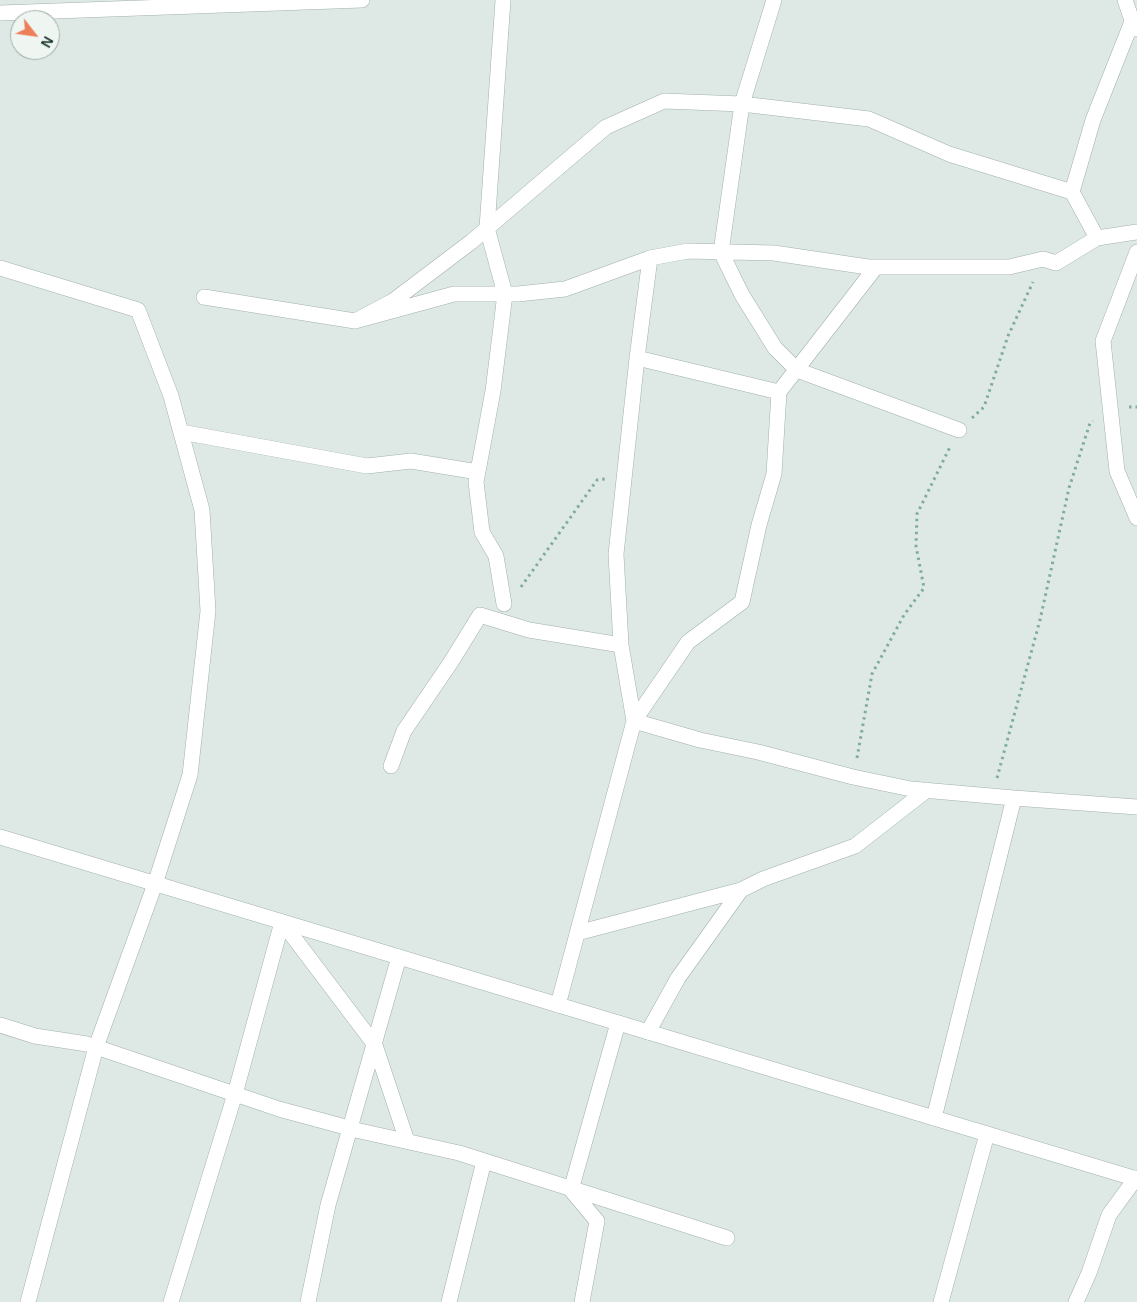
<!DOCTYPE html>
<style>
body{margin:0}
#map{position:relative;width:1137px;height:1302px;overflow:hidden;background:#dee9e5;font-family:Arial,sans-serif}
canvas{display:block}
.north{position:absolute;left:10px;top:10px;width:50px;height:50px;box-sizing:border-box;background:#eff6f2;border:1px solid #9caaa5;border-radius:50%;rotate:120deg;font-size:14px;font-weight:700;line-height:20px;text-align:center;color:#203832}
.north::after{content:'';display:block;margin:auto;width:18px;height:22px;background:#ec7f5a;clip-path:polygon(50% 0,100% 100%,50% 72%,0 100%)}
</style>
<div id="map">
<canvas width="1137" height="1302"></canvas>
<div class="north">N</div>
</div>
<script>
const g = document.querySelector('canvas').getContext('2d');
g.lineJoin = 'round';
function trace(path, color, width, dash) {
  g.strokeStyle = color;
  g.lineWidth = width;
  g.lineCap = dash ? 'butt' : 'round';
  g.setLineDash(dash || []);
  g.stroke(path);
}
const path = new Path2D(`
 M1129,407H1137
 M972,418L984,407L1008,336L1033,282
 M521,587L597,480L605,479
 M857,758L872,674L904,615L924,588L916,546L917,514L950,447
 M997,778L1040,620L1069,488L1090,423L1093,421`);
const minor = new Path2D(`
 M503,0L487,228L505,294L493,391L476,482L482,532L496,556L504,604
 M774,0L742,104L721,252L742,295L775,348L797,370L959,430
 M1125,0L1135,29
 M0,13L362,0
 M1097,238L1072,192L1093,120L1133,19
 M1137,252L1103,341L1117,471L1137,518
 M0,268L138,310L171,396L202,510L208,611L190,775L155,884L96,1047L28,1302
 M204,297L355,321L454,294H518L565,289L650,258
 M355,321L393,301L471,242L606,127L664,101L742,104L869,119L949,154L1072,192
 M637,358L779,392
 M181,432L367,466L411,461L478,472
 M621,645L616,554L637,358L650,258L688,251L774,253L868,267H1009L1043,259L1056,263L1097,238L1137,232
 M634,721L700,740L758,752L853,777L911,789L1014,798
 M391,766L404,731L451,662L480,615L529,630L621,645L634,721
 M282,922L375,1045L407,1141
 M577,933L741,890
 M558,1005L634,721L688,642L742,602L759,525L774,474L779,392L876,267
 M0,1025L35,1036L87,1044L279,1109L360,1131L459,1153L727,1238
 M648,1032L678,978L741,890L763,879L855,846L927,790
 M934,1118L1014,798L1137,807
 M171,1302L235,1094L282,922
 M308,1302L328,1205L399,957
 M449,1302L484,1161
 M582,1302L597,1221L571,1190L618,1023
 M941,1302L987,1134
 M1076,1302L1089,1273L1109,1215L1136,1178`);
const tertiary = new Path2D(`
 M0,837L1137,1179`);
trace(minor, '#a1b0ac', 16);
trace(tertiary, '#a1b0ac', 16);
trace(path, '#80ac9e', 3, [2.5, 4]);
trace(minor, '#fff', 15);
trace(tertiary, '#fff', 15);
</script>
